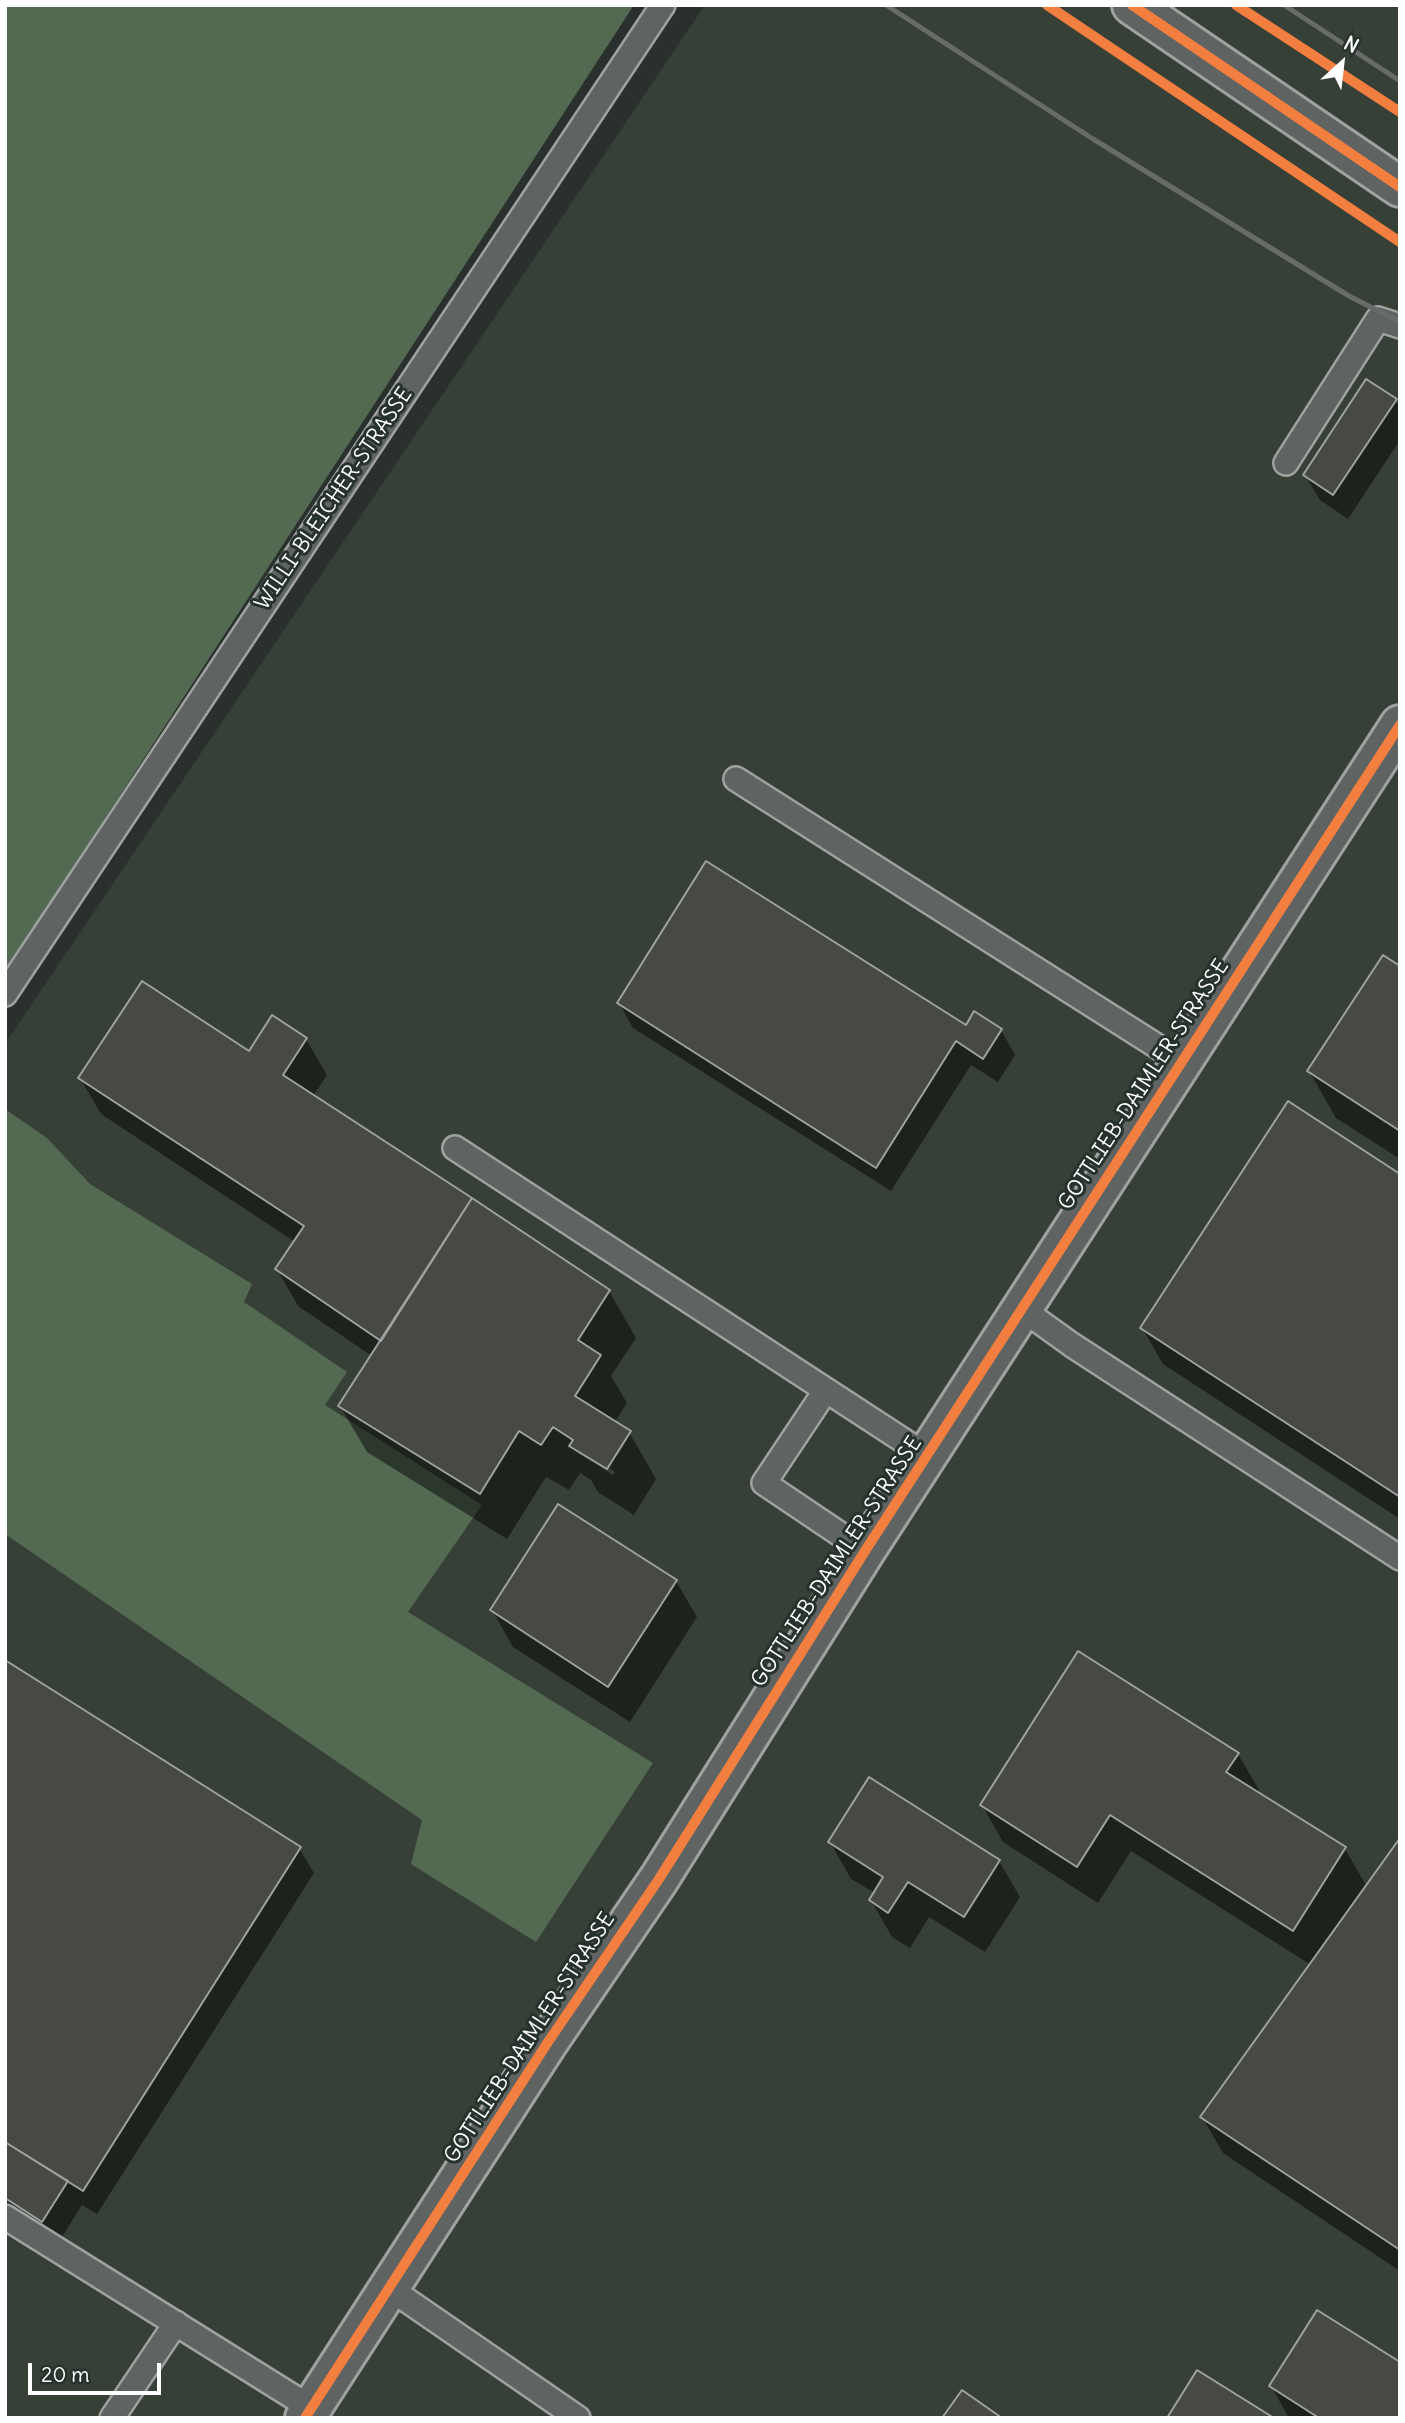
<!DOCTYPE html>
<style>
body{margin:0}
#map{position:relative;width:1405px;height:2423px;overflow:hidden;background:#29302d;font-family:Delius,sans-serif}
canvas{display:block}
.frame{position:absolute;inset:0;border:7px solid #fff;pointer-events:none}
.north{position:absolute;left:1307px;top:28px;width:70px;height:70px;-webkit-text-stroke:5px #26332d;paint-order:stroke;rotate:27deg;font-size:19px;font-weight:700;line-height:28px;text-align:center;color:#fff}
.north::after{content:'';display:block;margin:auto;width:24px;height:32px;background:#fff;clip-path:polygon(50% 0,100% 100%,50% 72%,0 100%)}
.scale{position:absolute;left:28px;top:2363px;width:133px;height:32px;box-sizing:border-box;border:4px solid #fff;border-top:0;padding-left:9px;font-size:21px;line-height:24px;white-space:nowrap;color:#fff;-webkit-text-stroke:5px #26332d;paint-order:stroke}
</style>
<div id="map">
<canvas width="1405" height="2423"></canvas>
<div class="frame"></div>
<div class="north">N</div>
<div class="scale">20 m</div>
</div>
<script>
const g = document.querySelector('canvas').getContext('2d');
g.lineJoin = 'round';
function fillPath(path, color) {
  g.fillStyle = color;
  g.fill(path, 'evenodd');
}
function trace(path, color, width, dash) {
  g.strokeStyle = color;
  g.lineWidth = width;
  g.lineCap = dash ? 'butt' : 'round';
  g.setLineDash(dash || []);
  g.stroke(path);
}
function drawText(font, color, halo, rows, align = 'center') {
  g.font = font + ' Delius,sans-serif';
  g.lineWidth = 6;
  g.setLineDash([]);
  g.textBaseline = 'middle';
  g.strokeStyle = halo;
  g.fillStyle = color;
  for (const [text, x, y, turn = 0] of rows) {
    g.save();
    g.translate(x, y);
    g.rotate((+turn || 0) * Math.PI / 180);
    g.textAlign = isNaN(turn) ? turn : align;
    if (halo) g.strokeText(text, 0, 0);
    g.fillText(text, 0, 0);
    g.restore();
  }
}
const built = new Path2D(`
 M705,5H1400V2418H5V1044Z`);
const green = new Path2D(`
 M5,5H634L5,972Z
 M5,1109L47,1138L90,1184L252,1284L244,1302L347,1372L325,1405L482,1505L408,1612L653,1763L536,1942L411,1864L422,1820L5,1534Z`);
const shadow = new Path2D(`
 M1395,400L1400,408V440L1348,519L1320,500L1305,475Z
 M1400,968V1159L1336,1118L1309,1071Z
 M619,1003L1001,1030L1015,1055L998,1082L971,1065L891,1191L633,1028Z
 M306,1039L327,1075L313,1096L609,1291L636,1338L611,1376L627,1403L614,1423L629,1432L656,1479L634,1515L598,1492L591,1480L580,1473L569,1490L546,1477L507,1539L367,1452L340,1406L372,1356L298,1306L277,1269L295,1242L101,1114L80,1078L249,1054ZM578,1449L615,1472L613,1475L578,1453Z
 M1400,1176V1519L1163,1364L1142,1328Z
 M676,1581L697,1617L630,1722L513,1647L492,1610Z
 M5,1662L299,1848L314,1873L97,2214L82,2205L57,2245L5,2213Z
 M1238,1754L1259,1790L1257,1793L1345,1849L1367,1887L1400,1841V2271L1223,2153L1202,2117L1311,1965L1131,1851L1098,1903L1003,1842L982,1805Z
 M830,1842L999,1861L1020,1897L985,1952L929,1917L910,1948L892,1937L871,1900L875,1893L851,1879Z
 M1271,2386L1400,2418H1289Z`);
const building = new Path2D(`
 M1366,379L1397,399L1333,495L1303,475Z
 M706,861L966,1025L974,1011L1002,1029L983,1059L956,1041L876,1168L617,1003Z
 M1383,955L1400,966V1131L1307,1071Z
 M142,981L249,1051L272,1015L307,1038L283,1075L472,1198L381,1341L275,1269L304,1226L78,1078Z
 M1288,1101L1400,1174V1497L1140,1328Z
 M472,1198L610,1290L578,1340L601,1355L575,1396L631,1431L607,1469L569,1446L573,1440L553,1427L541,1445L519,1431L480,1494L338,1406Z
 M558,1504L677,1580L608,1687L490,1610Z
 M1078,1651L1239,1753L1226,1772L1346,1847L1293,1931L1110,1815L1077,1867L980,1805Z
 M5,1660L301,1847L83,2191L5,2142Z
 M869,1777L1000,1860L964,1917L908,1882L888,1913L869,1900L883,1877L828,1842Z
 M1400,1838V2250L1200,2117Z
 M5,2142L68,2181L42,2222L5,2198Z
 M1317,2310L1400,2362V2418H1319L1269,2386Z
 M1197,2370L1274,2418H1167Z
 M962,2390L1002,2418H942Z`);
const lane = new Path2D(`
 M1286,463L1378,319L1400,326
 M736,779L1182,1062
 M5,994L663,5
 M455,1148L927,1456
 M1022,1309L1072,1345L1400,1558
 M826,1390L764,1483L865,1551
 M5,2217L311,2408
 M389,2288L578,2418
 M112,2418L176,2323`);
const street = new Path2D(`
 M1132,5L1400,187
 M305,2418L548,2042L659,1879L865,1551L1400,725`);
const rail = new Path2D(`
 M886,5L1093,139L1349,296L1400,322
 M1284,5L1400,81`);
const cycleway = new Path2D(`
 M1047,5L1400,242
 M1132,5L1400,187
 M1236,5L1400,112
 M305,2418L548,2042L659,1879L865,1551L1400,725`);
const streetNames = [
 ["WILLI-BLEICHER-STRASSE",334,499,-56],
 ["GOTTLIEB-DAIMLER-STRASSE",1144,1085,-57],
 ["GOTTLIEB-DAIMLER-STRASSE",837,1562,-57],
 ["GOTTLIEB-DAIMLER-STRASSE",530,2038,-57]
];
fillPath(built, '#374037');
fillPath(green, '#536951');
fillPath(shadow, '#0007');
fillPath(building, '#474944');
trace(building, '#9fa2a0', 2);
trace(lane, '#9fa2a0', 28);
trace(street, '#9fa2a0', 44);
trace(lane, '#5f6362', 23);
trace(street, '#5f6362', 38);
trace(rail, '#686c69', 5);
trace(cycleway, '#f27e40', 10);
drawText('21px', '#fff', '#26332d', streetNames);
</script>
